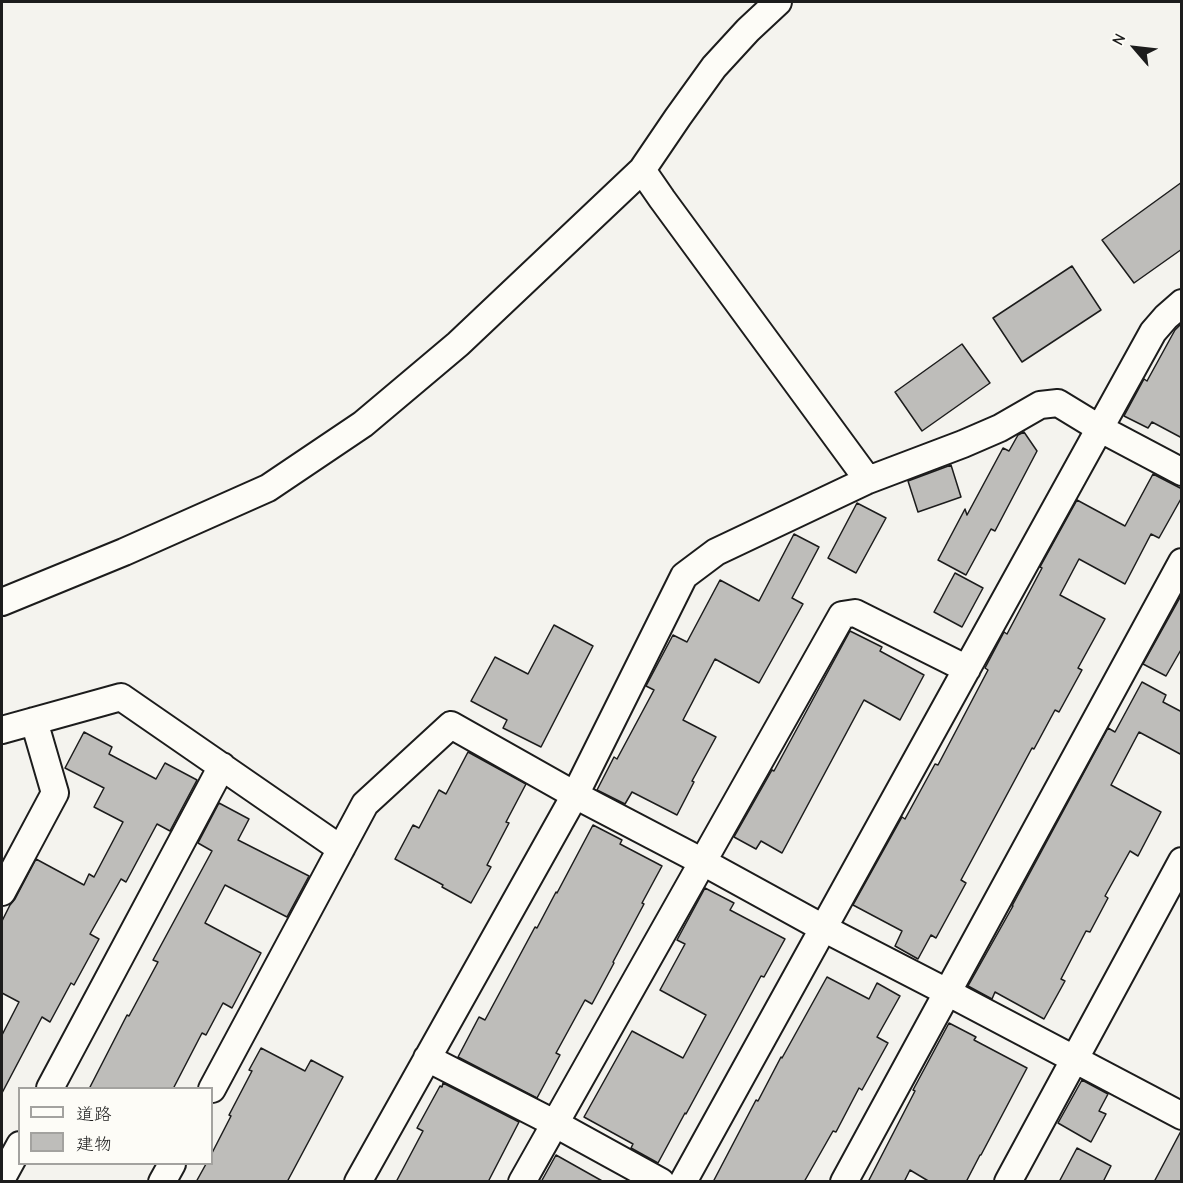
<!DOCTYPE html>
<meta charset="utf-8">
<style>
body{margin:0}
#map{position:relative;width:1183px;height:1183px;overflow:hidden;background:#f4f3ee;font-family:"Comic Neue","Klee One",sans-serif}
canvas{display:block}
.frame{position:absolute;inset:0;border:3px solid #1c1c1c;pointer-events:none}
.legend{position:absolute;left:18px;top:1087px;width:195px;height:78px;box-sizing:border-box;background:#fdfcf7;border:2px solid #a3a29f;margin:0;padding:8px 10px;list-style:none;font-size:18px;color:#1c1c1c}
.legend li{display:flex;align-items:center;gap:12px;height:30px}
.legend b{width:30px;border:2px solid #a3a29f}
.north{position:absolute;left:1105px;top:18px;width:60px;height:60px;-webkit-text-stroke:4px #fdfcf7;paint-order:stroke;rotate:298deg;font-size:16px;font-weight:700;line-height:24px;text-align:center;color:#1c1c1c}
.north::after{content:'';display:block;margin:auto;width:21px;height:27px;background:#1c1c1c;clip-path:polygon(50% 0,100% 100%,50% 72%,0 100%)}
</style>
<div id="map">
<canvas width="1183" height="1183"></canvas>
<div class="frame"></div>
<ul class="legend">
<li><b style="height:8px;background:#fdfcf7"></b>道路</li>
<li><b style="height:16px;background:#bebdba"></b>建物</li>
</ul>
<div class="north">N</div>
</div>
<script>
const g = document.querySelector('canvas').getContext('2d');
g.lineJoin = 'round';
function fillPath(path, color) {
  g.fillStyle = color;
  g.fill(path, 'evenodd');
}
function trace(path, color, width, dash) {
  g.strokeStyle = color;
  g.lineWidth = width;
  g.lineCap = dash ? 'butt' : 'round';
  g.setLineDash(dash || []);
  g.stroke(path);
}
const building = new Path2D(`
 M1182,182V249L1134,283L1102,240Z
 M1072,266L1101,310L1022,362L993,318Z
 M1182,323V438L1152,422L1148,428L1124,416L1144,379L1147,381L1175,330Z
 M962,344L990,383L922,431L895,392Z
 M1024,432L1037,451L995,531L991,529L966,575L938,560L965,509L967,515L1003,448L1009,451L1018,435Z
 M951,465L961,497L918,512L908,481Z
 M1153,474L1182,489V497L1159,538L1151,534L1125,584L1079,559L1060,595L1105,619L1078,668L1082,670L1059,712L1055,710L1034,749L1032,748L961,880L966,883L936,938L931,935L918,959L895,946L902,931L853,905L902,817L905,819L935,764L938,765L988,670L985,668L1004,632L1007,634L1042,568L1040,567L1077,500L1125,526Z
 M857,503L886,518L856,573L828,558Z
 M794,534L819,547L792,598L803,604L759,683L715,659L683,720L716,737L692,781L694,782L677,815L632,792L625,804L597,790L614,757L617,759L654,690L646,686L673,635L687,642L720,580L759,601Z
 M955,573L983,588L962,627L934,612Z
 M1182,594V648L1166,676L1143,664Z
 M554,625L593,646L541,747L503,728L507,720L471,701L495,657L528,674Z
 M850,631L882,647L880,651L924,675L900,720L864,700L782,853L761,841L756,849L734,837L772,770L774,771Z
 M1142,682L1166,695L1163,702L1182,712V755L1139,732L1111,785L1161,812L1138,856L1130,851L1105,896L1108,898L1090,932L1086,931L1061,979L1065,981L1044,1019L995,992L992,999L968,986L1013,906H1012L1108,728L1115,732Z
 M84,732L112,747L109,754L156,779L165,763L197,780L171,829L170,831L157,824L126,882L121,879L90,934L99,939L74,985L71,983L50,1022L42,1017L2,1093V1035L19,1002L2,993V921L10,905L15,899L36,859L84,885L89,874L94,877L123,822L94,807L104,788L65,768Z
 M468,752L526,784L506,822L509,823L487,865L491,867L471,903L442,887L443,885L395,859L413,825L419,828L439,790L446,794Z
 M219,803L249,819L238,840L309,876L287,917L225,885L205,923L261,953L232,1008L223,1003L206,1035L202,1033L173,1089H89L127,1015L129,1016L158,962L153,960L212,851L198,843Z
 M593,825L622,840L620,844L662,866L642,903L644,904L613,962L614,963L592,1004L585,1000L556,1053L560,1055L537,1098L458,1057L479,1017L485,1020L535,927L537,928L556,892L557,893Z
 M705,888L734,903L730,910L785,939L764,977L761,976L686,1114L685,1113L658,1163L631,1148L633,1144L584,1117L632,1031L683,1058L706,1015L660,990L685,944L677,940Z
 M827,977L869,999L877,983L900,996L877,1037L888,1043L862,1090L859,1088L836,1132L833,1131L804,1182H713L756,1100L758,1101L781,1057L782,1058Z
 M949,1023L976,1037L974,1040L1027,1068L981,1155H980L966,1182H930L910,1170L904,1182H868L915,1091L913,1090Z
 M261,1048L305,1071L311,1060L343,1077L287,1182H196L206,1164H212V1153L231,1116L229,1115L252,1071L249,1070Z
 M1082,1080L1108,1094L1099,1111L1106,1114L1091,1142L1058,1123Z
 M443,1083L519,1122L488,1182H396L423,1131L417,1128L440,1086L442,1087Z
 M1181,1131L1182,1182H1154Z
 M1077,1148L1111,1166L1103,1182H1059Z
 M556,1155L604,1182H541Z`);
const street = new Path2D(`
 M642,170L662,199L868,480
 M2,602L124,552L268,488L363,424L458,344L642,170L678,117L714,67L748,30L778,2
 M2,730L121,697L341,849
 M2,892L55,793L34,721
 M427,1058L554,1123L661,1182
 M50,1088L222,766
 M212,1089L365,804L451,725L575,795L703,862L823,928L947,992L1182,1116
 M2,1178L20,1145
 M162,1182L172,1164
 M358,1182L575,795L684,576L716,552L868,480L963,444L1000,428L1040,405L1058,403L1099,428L1182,472
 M522,1182L842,615L855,613L967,669
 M683,1182L1153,332L1166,317L1182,303
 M844,1182L1182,562
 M1008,1182L1182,861`);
fillPath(building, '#bebdba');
trace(building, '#1c1c1c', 1.5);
trace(street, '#1c1c1c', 30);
trace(street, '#fdfcf7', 26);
</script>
